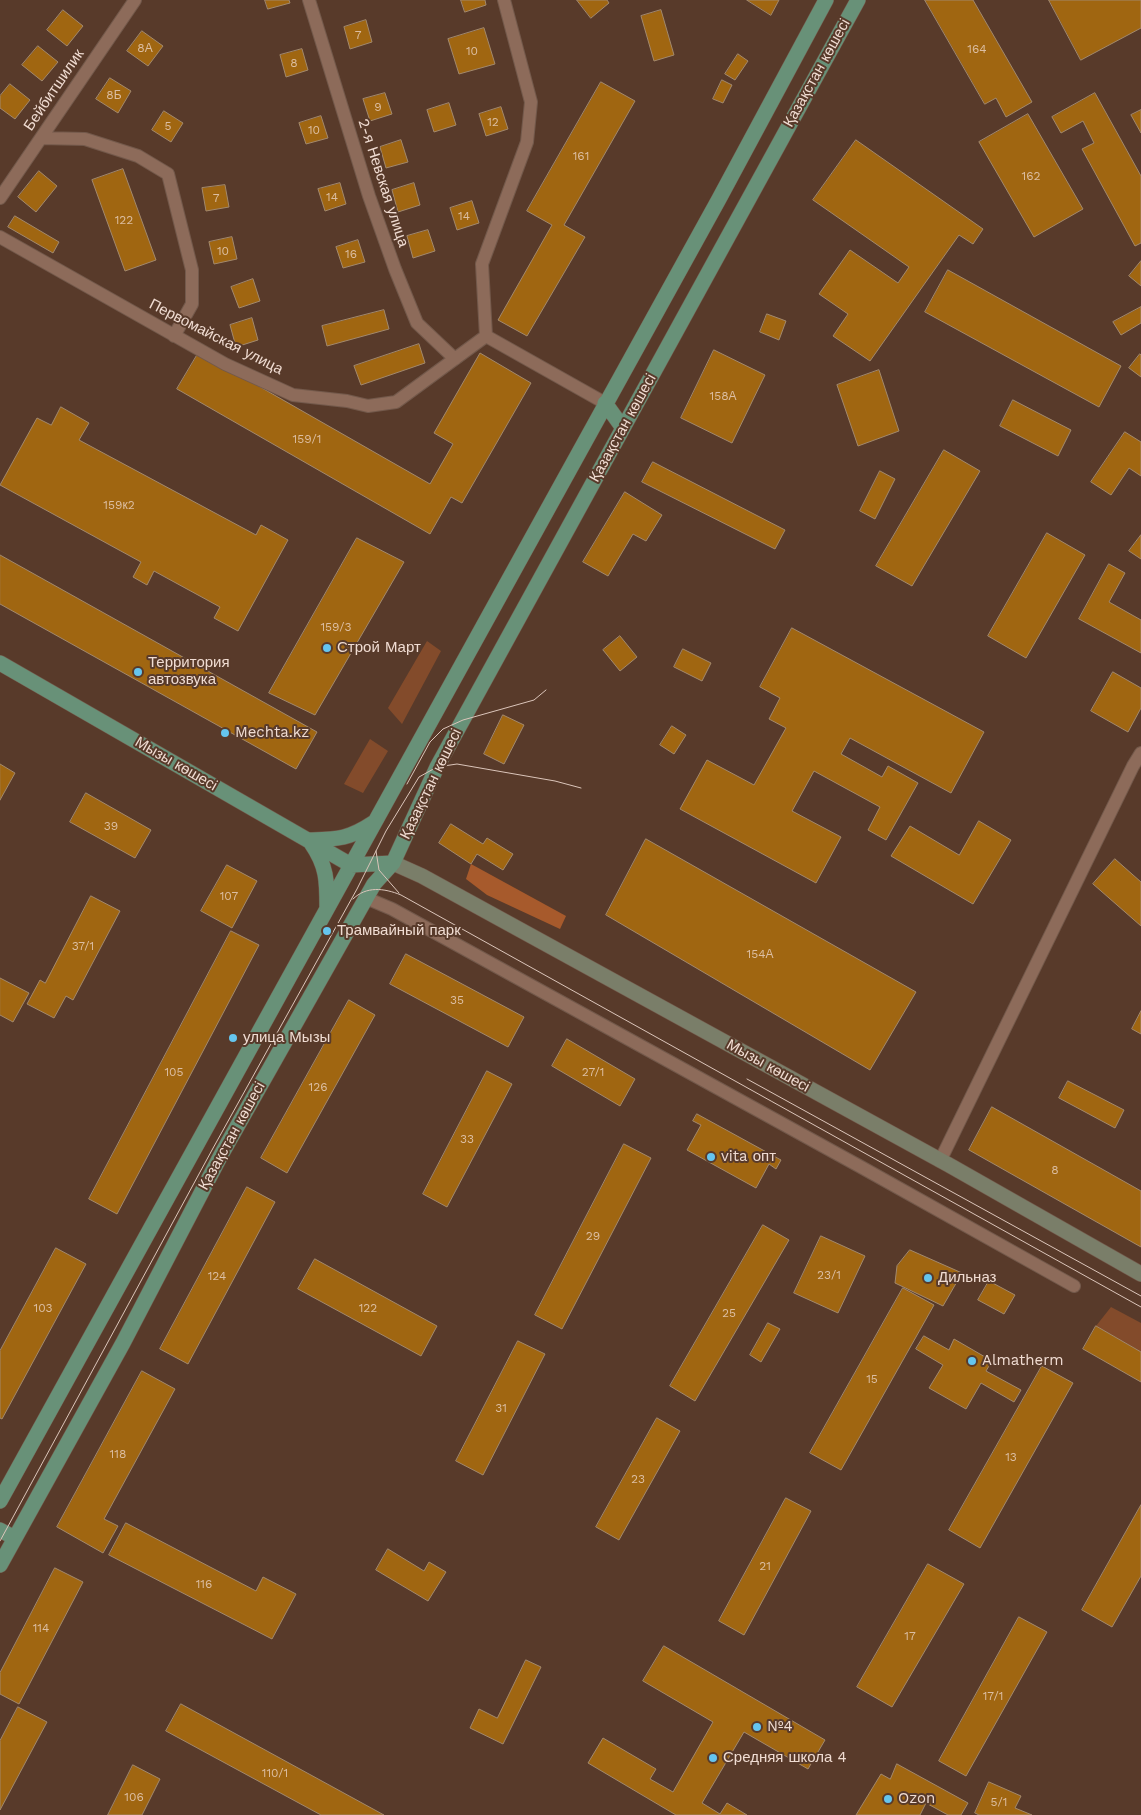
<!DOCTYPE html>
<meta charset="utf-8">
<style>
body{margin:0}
canvas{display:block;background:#583a2a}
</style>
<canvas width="1141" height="1815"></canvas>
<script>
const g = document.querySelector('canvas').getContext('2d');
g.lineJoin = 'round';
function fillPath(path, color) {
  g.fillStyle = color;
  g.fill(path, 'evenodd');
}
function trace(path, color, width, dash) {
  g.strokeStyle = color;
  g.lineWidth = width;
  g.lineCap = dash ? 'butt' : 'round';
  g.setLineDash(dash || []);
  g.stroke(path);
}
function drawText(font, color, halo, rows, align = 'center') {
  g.font = font + ' "Work Sans",sans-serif';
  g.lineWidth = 4;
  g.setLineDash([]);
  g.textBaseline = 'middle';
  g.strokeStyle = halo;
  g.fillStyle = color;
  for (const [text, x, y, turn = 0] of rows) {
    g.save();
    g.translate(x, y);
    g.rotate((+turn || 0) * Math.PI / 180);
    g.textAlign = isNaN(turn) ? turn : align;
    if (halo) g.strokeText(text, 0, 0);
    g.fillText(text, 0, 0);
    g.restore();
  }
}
const green = new Path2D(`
 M427,641L441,651L402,724L388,708Z
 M370,739L388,751L363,793L344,784Z
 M1111,1307L1141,1323V1352L1096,1326Z`);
const forest = new Path2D(`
 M471,864L566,916L560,929L487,895L466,879Z`);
const building = new Path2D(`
 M265,0H289L290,3L268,9Z
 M461,0H485L486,5L465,12Z
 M577,0H607L609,3L591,18Z
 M747,0H779L771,15Z
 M925,0H973L1032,102L1006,117L996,98L985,104Z
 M1049,0H1141V28L1081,60Z
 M63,10L83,26L67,46L47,30Z
 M661,10L674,55L654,61L641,16Z
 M366,20L372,42L350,49L344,27Z
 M484,28L495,64L459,74L448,39Z
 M142,31L163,46L148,66L127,51Z
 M38,46L58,62L42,81L22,65Z
 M302,49L308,70L286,77L280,55Z
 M738,54L748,61L735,80L725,74Z
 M110,78L131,91L118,113L96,99Z
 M722,80L732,85L723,103L713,99Z
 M601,82L635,101L564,225L585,237L527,336L498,320L552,225L527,211Z
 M10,84L30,100L15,119L0,108V96Z
 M385,93L392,114L370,121L363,99Z
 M1095,93L1141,176V243L1135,246L1082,149L1094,143L1083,121L1061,133L1052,117Z
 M449,103L456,125L434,132L427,110Z
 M501,107L508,129L486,136L479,114Z
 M1141,110V133L1131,115Z
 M164,111L183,123L171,142L152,130Z
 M1028,114L1083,209L1034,237L979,142Z
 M321,116L328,138L306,144L299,123Z
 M401,140L408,162L386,168L380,147Z
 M856,140L983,229L973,244L959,235L870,361L833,336L848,314L819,294L850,250L898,283L909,267L813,200Z
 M123,169L156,260L125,271L92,180Z
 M39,171L57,186L36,212L18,197Z
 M340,183L346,204L325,211L318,189Z
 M414,183L420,205L398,212L392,190Z
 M225,185L229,207L206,211L202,188Z
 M472,201L479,223L457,230L450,208Z
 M15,216L59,242L53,253L8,227Z
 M428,230L435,251L413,258L407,236Z
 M232,237L237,259L214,264L209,242Z
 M358,240L365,262L343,268L336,247Z
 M1141,261V286L1129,276Z
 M948,270L1121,366L1099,407L925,312Z
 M253,279L260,301L239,308L231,287Z
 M1141,307V323L1121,335L1113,322Z
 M384,310L389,329L327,346L322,326Z
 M767,314L786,321L779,340L760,332Z
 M252,318L258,340L236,347L230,325Z
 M419,344L425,363L361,385L354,366Z
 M714,350L765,375L732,443L681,418Z
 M199,352L430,484L453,444L434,433L480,353L531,383L462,503L451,497L430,534L177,389Z
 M1140,354L1141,355V377L1129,368Z
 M879,370L899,431L858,446L837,385Z
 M1013,400L1071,430L1058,456L1000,426Z
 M61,407L89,423L79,440L256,535L261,525L288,540L238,631L214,618L220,607L154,571L147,585L133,577L141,562L0,485L37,418L51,425Z
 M1125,432L1141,442V476L1129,468L1111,495L1091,482Z
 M944,450L980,471L912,586L876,566Z
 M653,462L785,530L775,549L642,482Z
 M880,471L895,479L875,519L860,511Z
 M625,492L662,515L646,541L633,534L608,576L583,562Z
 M1047,533L1085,555L1026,658L988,636Z
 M1141,535V559L1129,551Z
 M357,538L404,562L315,715L269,693Z
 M0,555L317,732L296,769L0,604Z
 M1109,564L1125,573L1109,602L1141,620V653L1079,619Z
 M792,628L984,732L951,793L850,738L841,754L882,777L888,766L918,783L886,840L868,830L880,807L814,771L792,811L841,837L816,883L680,809L707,760L754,785L786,728L769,719L780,698L760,687Z
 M620,636L637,657L620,671L603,650Z
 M683,649L711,663L702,681L674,667Z
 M1113,672L1141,688V708L1128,732L1091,711Z
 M503,715L524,725L504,764L484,754Z
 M672,726L686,735L674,754L660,745Z
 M0,764L15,773L0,800Z
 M86,793L151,830L135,858L70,822Z
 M979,821L1011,840L973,904L891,856L910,826L959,855Z
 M451,824L483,844L487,838L513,854L503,870L477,854L471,864L439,843Z
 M646,839L916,992L870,1070L606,915Z
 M1115,859L1141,882V926L1093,884Z
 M227,865L257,881L232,928L201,911Z
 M91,896L120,911L73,1000L66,996L54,1018L27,1004L40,980L45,983Z
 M231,931L259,945L117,1214L89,1199Z
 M406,954L524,1017L508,1047L390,984Z
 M0,978L29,993L13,1022L0,1015Z
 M349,1000L375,1015L287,1173L261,1158Z
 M1141,1011V1034L1132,1029Z
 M567,1039L635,1079L620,1106L552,1066Z
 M487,1071L512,1084L447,1207L423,1194Z
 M1068,1081L1124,1110L1115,1128L1059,1098Z
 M992,1107L1141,1191V1247L969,1150Z
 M697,1114L781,1160L776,1169L769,1164L756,1188L687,1150L701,1125L693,1121Z
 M624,1144L651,1158L562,1329L535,1315Z
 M247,1187L275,1202L188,1364L160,1349Z
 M763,1225L789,1240L695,1401L670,1386Z
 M821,1236L865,1256L838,1313L794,1293Z
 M56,1248L86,1264L2,1419L0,1418V1351Z
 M910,1250L962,1273L943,1306L895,1283L897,1266Z
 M315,1259L437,1326L421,1356L298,1289Z
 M989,1281L1015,1295L1004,1314L978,1300Z
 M903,1288L934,1305L841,1470L810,1453Z
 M768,1323L780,1329L761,1362L750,1355Z
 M1096,1326L1141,1352V1382L1083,1349Z
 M924,1336L949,1350L954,1339L992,1361L986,1371L1021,1390L1014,1402L981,1383L966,1409L929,1388L943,1365L916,1349Z
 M518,1341L545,1354L483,1475L456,1461Z
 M1042,1366L1073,1383L980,1548L949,1530Z
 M142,1371L175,1389L104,1519L118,1526L103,1553L57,1527Z
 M657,1418L680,1431L619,1540L596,1527Z
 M786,1498L811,1511L744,1635L719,1621Z
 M1141,1505V1576L1112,1627L1082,1610Z
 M126,1523L256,1591L263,1577L296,1594L272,1639L109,1555Z
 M388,1549L424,1571L429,1562L446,1572L428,1601L376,1570Z
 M928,1564L964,1584L892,1707L857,1687Z
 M55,1568L83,1582L19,1704L0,1694V1673Z
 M1019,1617L1047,1632L966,1776L939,1761Z
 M664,1646L825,1740L808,1769L744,1732L702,1803L720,1814L727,1803L747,1815H676L588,1763L603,1738L656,1769L650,1779L673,1792L713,1722L643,1681Z
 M526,1660L541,1667L503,1744L470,1728L479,1709L497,1718Z
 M181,1704L384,1815H321L166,1731Z
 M18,1707L47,1722L0,1810V1741Z
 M897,1764L968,1803L961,1815H948L926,1803L920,1815H856L881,1774L890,1779Z
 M133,1765L160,1779L142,1815H108Z
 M989,1782L1021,1796L1015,1808L1032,1815H979L975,1813Z`);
const street = new Path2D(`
 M309,0L369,196L395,269L417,323L455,359
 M41,138L85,139L138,156L168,174L192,270V304L174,336
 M0,198L135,0
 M0,237L225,364L293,395L347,401L368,406L396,402L486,336L605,403
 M486,336L482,264L527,142L531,102L504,0
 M366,898L392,909L861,1167L1074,1286
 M940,1161L1133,766L1141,753`);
const secondary = new Path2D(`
 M393,863L422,876L949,1165L1141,1274`);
const primary = new Path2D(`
 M605,403L623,428
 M0,663L351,865
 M310,840C338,839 349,839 373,823
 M311,843C327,866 327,881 327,908
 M351,865L393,863
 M0,1501L719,199L826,0
 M0,1530L15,1538
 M0,1565L123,1343L221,1155L374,884L393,863L437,767L858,0`);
const tram = new Path2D(`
 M407,784L430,742L443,729L463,720L534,700L546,690
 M376,851L379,870L399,893
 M353,899C366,886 384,888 401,895L1141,1307
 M747,1079L1141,1296
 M0,1541L212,1150L357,889L386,831L419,777L437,767L457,764L555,781L581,788`);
const markers = [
 [327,648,5,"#65c5ee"],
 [138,672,5,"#65c5ee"],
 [225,733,5,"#65c5ee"],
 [327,931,5,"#65c5ee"],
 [233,1038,5,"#65c5ee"],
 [711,1157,5,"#65c5ee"],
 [928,1278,5,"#65c5ee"],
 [972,1361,5,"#65c5ee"],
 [757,1727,5,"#65c5ee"],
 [713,1758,5,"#65c5ee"],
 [888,1799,5,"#65c5ee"]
];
const numberNames = [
 ["7",358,35],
 ["8А",145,48],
 ["164",977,49],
 ["10",472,51],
 ["8",294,63],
 ["8Б",114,95],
 ["9",378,107],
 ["12",493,122],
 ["5",168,126],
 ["10",314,130],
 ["161",581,156],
 ["162",1031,176],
 ["14",332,197],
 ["7",216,198],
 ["14",464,216],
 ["122",124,220],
 ["10",223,251],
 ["16",351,254],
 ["158А",723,396],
 ["159/1",307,439],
 ["159к2",119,505],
 ["159/3",336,627],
 ["39",111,826],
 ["107",229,896],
 ["37/1",83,946],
 ["154А",760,954],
 ["35",457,1000],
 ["105",174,1072],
 ["27/1",593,1072],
 ["126",318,1087],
 ["33",467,1139],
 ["8",1055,1170],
 ["29",593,1236],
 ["23/1",829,1275],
 ["124",217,1276],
 ["103",43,1308],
 ["122",368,1308],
 ["25",729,1313],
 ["15",872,1379],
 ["31",501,1408],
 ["118",118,1454],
 ["13",1011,1457],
 ["23",638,1479],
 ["21",765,1566],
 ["116",204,1584],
 ["114",41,1628],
 ["17",910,1636],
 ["17/1",993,1696],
 ["110/1",275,1773],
 ["106",134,1797],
 ["5/1",999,1802]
];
const streetNames = [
 ["Қазақстан көшесі",817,73,-61],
 ["Бейбитшилик",54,90,-56],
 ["2-я Невская улица",383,183,72],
 ["Первомайская улица",216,337,27],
 ["Қазақстан көшесі",623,428,-61],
 ["Мызы көшесі",176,764,30],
 ["Қазақстан көшесі",431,784,-64],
 ["Мызы көшесі",768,1066,29],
 ["Қазақстан көшесі",232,1136,-61]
];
const poiNames = [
 ["Строй Март",337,648],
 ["Территория",148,663],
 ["автозвука",148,680],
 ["Mechta.kz",235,733],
 ["Трамвайный парк",337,931],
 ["улица Мызы",243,1038],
 ["vita опт",721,1157],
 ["Дильназ",938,1278],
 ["Almatherm",982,1361],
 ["№4",767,1727],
 ["Средняя школа 4",723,1758],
 ["Ozon",898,1799]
];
fillPath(green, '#834b2b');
fillPath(forest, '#a75a2c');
fillPath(building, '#a06611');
trace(building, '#a2886c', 1);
trace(street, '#73594b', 14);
trace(secondary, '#73594b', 16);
trace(primary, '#73594b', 16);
trace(street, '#8d6b5a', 12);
trace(secondary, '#7a7e69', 15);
trace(primary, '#689178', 15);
trace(tram, '#dbc5ba', 1);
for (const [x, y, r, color] of markers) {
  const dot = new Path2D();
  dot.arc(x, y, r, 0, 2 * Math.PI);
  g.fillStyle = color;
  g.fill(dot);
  trace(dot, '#583a2a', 2);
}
drawText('12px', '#dcbea2', null, numberNames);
drawText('15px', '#f0dcd2', '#583a2a', streetNames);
drawText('15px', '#f0dcd2', '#583a2a', poiNames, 'left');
</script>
